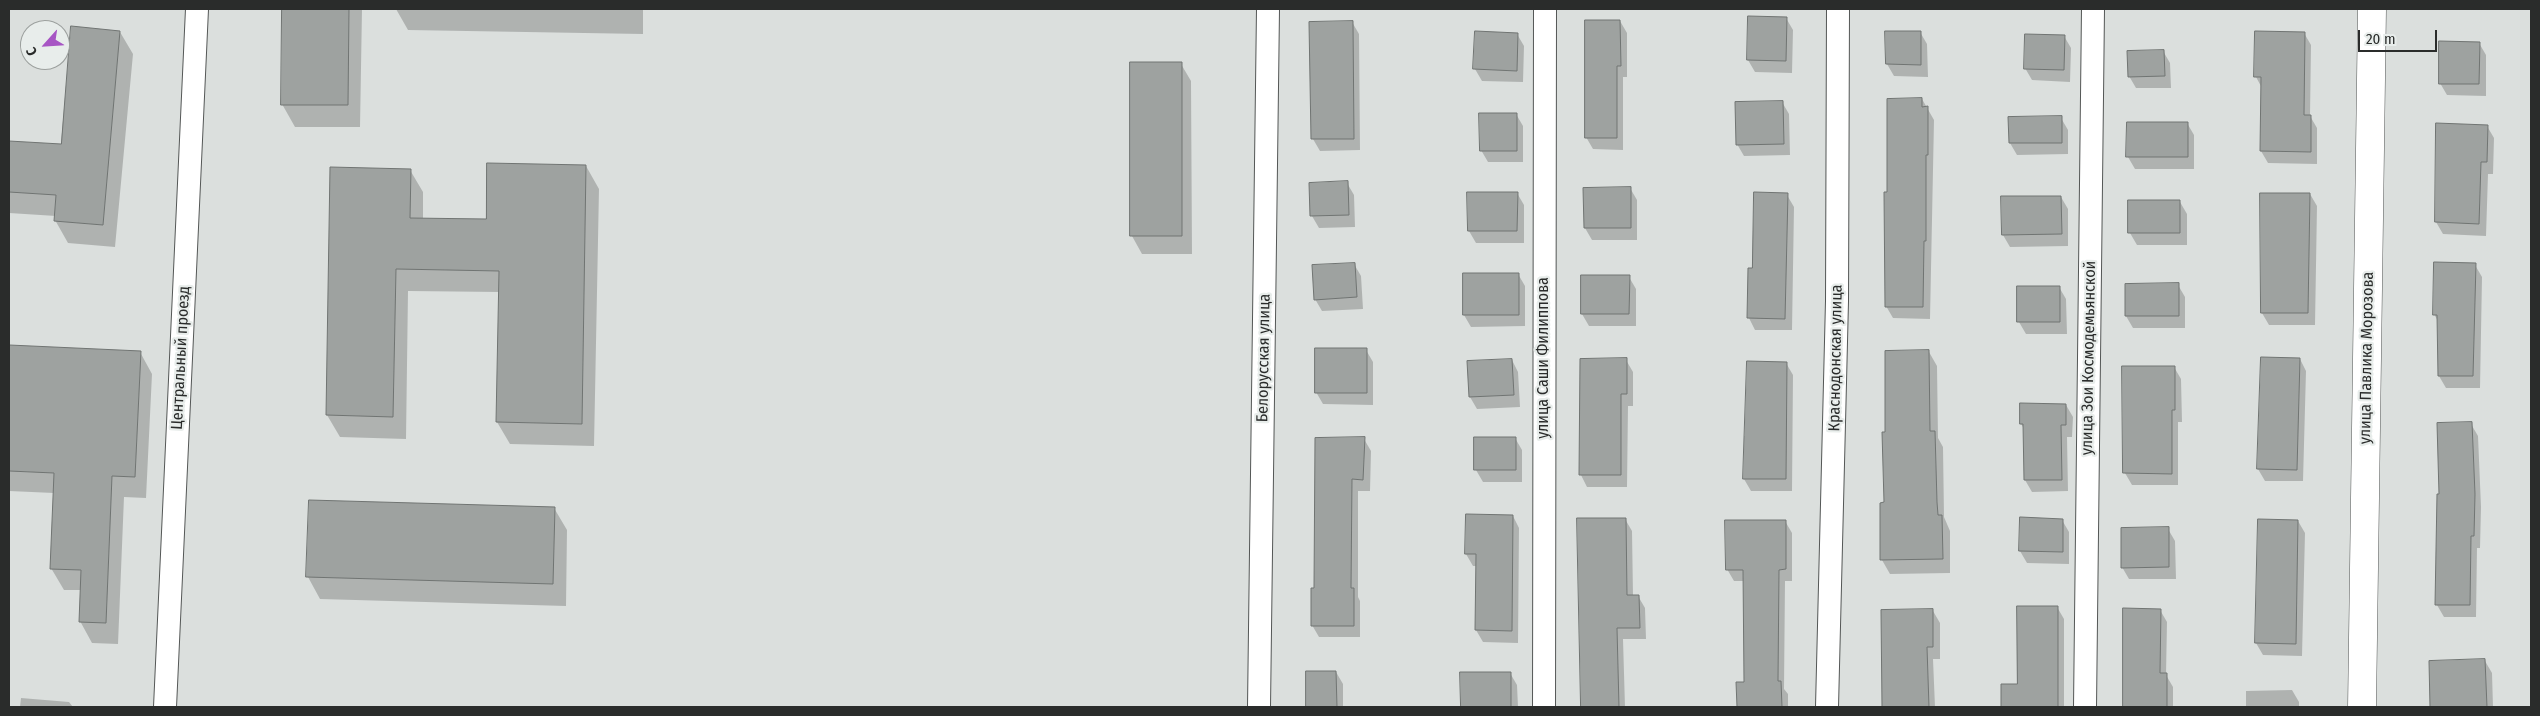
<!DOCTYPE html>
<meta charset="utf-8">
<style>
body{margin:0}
#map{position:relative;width:2540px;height:716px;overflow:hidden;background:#dbdfdd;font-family:"Fira Sans Condensed",sans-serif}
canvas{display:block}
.frame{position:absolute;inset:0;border:10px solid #2a2c2b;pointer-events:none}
.north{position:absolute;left:20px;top:20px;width:50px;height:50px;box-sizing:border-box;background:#e8edeb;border:1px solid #9ca09e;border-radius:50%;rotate:244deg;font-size:14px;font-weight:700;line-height:20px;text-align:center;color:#2a2c2b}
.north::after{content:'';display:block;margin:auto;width:18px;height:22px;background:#a755c4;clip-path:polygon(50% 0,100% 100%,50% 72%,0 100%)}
.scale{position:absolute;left:2358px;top:30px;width:79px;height:22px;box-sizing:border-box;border:2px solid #2a2c2b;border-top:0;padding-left:6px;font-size:15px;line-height:18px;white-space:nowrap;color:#2a2c2b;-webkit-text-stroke:4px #e8edeb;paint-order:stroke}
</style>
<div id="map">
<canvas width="2540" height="716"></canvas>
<div class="frame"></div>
<div class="north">С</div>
<div class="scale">20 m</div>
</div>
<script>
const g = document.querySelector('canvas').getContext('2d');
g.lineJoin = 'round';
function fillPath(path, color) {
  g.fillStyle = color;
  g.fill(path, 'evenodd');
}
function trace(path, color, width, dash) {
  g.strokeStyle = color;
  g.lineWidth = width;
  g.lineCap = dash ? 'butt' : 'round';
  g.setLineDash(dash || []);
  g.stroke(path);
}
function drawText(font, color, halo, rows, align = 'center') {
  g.font = font + ' "Fira Sans Condensed",sans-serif';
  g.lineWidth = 4.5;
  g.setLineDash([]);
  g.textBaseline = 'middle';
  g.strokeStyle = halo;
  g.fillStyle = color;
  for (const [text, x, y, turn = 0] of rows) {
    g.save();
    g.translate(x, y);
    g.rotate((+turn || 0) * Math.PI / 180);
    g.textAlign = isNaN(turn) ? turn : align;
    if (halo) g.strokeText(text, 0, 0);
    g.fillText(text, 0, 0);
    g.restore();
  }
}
const shadow = new Path2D(`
 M283,9H362L360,127H295L282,104Z
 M396,9H643V34L408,30Z
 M1786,18L1793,30L1792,73L1755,72L1748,60Z
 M1620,21L1627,33V77H1623V150L1593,149L1586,137Z
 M1352,22L1359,34L1360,150L1320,151L1313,139L1311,23Z
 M120,32L133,54L115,247L68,243L55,220L56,216L9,213V142L62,145Z
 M1920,32L1927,44L1928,77L1894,76L1887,64Z
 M2304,33L2311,45L2310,116L2317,128V164L2268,163L2261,151L2262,88L2256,77Z
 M1517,34L1524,46L1523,82L1482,81L1475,69Z
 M2064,36L2071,48L2070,82L2032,80L2025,68Z
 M2479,43L2486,55V96L2447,95L2440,83Z
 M2163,51L2170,63L2171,88H2136L2129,76Z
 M1181,64L1191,81L1192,254H1142L1132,236Z
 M1922,99L1934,120L1930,319L1893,318L1886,306L1888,193Z
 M1782,102L1789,114L1790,155L1744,156L1737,144Z
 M1516,114L1523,126V162H1488L1481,150Z
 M2061,118L2068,130V154L2017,155L2010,143Z
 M2187,123L2194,135V169H2135L2128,157Z
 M2487,126L2494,138L2493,174H2488L2486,236L2443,234L2436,222Z
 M586,166L599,189L594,446L510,444L497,422L500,292L408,291L406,439L340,437L327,415L410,170L423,192V219L487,220Z
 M1347,183L1354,195L1355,227L1319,228L1312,216L1310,184Z
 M1630,188L1637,200V240H1592L1585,228Z
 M1517,193L1524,205V243H1476L1469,231Z
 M2310,194L2317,206L2315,325H2269L2262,313Z
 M1787,195L1794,207L1792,330H1755L1749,318L1753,269Z
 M2061,197L2068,209V246L2010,247L2003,235Z
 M2180,202L2187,214V245H2137L2130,233Z
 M1354,264L1361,276L1363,309L1322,311L1315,299Z
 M2475,265L2482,277L2480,388H2446L2439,376V323L2434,314Z
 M1518,274L1525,286V326L1471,327L1464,315Z
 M1629,277L1636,289V326H1589L1582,314Z
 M2126,285H2178L2185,297V328H2133L2126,316Z
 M2018,287H2059L2066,299L2067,334H2026L2019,322Z
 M9,346L140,352L152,374L146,498L124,497L118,644L92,643L80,621L81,590H64L51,568L54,493L9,491Z
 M1366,350L1373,362V405L1323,404L1316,392Z
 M1929,352L1937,366L1938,438L1943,447L1944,517L1950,531V573L1890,574L1882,560L1887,433Z
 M2300,359L2306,371L2303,481H2265L2258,469Z
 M1512,360L1518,372L1520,407L1477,409L1470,397Z
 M1626,360L1633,372V406H1628L1627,487H1587L1581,475Z
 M1786,363L1793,375L1792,491H1751L1744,479V436H1747Z
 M2123,367H2174L2181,379L2182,422H2178V485H2132L2125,473Z
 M2066,405L2073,417L2072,437H2067L2068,491L2032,492L2025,480V430L2021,424Z
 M2471,424L2478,436L2481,507L2480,548H2477L2476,617H2444L2437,605L2440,495Z
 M1476,438H1515L1522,450V482H1483L1476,470Z
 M1364,439L1371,451L1370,491H1358V597L1360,601V637H1319L1312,625L1315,590Z
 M310,501L554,508L567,530L566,606L320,599L308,577Z
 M1513,516L1519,528L1518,643L1483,642L1476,630L1477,566H1473L1466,554Z
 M1578,519H1625L1632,531L1633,596H1638L1645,608L1646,639H1623L1625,707H1583Z
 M2021,519L2062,520L2069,532V564L2027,563L2020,551Z
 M1785,521L1792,533V581H1785L1784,689L1788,694V707H1738L1737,683H1745L1744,581H1734L1727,569Z
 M2298,521L2305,533L2302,656L2263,655L2256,643Z
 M2168,529L2175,541L2176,579H2129L2122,567Z
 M2057,607L2064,619V707H2002V685H2018Z
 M2125,609L2160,610L2167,622L2166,675L2173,687V707H2125Z
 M1882,611H1933L1940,623V659H1933L1935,707H1884Z
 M2485,661L2492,673L2493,707H2431L2430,663Z
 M1307,672H1336L1343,684V707H1307Z
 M1510,673L1517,685L1518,707H1462V674Z
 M2292,690L2299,702V707H2246V691Z
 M21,698L69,702L73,707H20Z`);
const building = new Path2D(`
 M282,9H349L348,105H281Z
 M1748,16L1787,17L1786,61L1747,60Z
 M1585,20H1620L1621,66H1617V138H1585Z
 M1353,21L1354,139H1311L1309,22Z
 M71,26L120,31L103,225L54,221L56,195L9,192V141L61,144Z
 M1475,31L1518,33L1517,71L1473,69Z
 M1885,31H1921V65L1886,64Z
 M2255,31L2305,32L2304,115H2311V152L2260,151L2261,77H2254Z
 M2025,34L2065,35L2064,70L2024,69Z
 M2439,41L2480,42L2479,84H2439Z
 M2164,50L2165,76L2128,77L2127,51Z
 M1130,62H1182V236H1130Z
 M1922,98V107L1928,106V155H1926V241H1924L1923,307H1885L1884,192H1887V99Z
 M1783,101L1784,144L1736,145L1735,102Z
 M1479,113H1517V151H1480Z
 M2062,116V143H2009L2008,117Z
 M2127,122H2188V157H2126Z
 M2436,123L2488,125L2487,162H2481L2479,224L2435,222Z
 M487,163L586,165L582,424L496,422L499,271L396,269L393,417L326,415L330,167L411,169L410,218L486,219Z
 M1348,181L1349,215L1310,216L1309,183Z
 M1631,187V228H1584L1583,188Z
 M1467,192H1518L1517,231H1468Z
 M1754,192L1788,193L1785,319L1747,318L1748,268H1752Z
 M2260,193H2310L2308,313H2261Z
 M2001,196H2061L2062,234L2002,235Z
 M2128,200H2180V233H2128Z
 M2434,262L2476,263L2473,376H2438L2437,315H2433Z
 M1355,263L1357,297L1314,300L1312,265Z
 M1463,273H1519V315H1463Z
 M1581,275H1630L1629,314H1581Z
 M2179,283V316H2125V284Z
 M2017,286H2060V322H2017Z
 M9,345L141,351L135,477L112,476L106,623L79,622L81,570L50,569L54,473L9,471Z
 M1315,348H1367V393H1315Z
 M1929,350L1930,431H1935L1937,502L1938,515H1942L1943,559L1880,560V503L1884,502L1882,432H1885V351Z
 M2261,357L2300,358L2297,470L2257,469Z
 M1627,358V394H1621V475H1579L1580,359Z
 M1512,359L1514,395L1469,397L1467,361Z
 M1747,361L1787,362L1786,479H1743Z
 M2122,366H2175V410H2172V474L2123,473Z
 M2020,403L2066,404V425H2061L2062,480H2024L2023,424H2020Z
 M2472,422L2475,494L2474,536H2471L2470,605H2435L2437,494H2439L2437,423Z
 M1365,437L1363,480L1352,479L1351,588H1354V626H1311V588H1314L1315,438Z
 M1474,437H1516V470H1474Z
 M309,500L555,507L553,584L306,577Z
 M1466,514L1513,515L1512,631L1475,630L1476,554H1465Z
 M2020,517L2063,519V552L2019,551Z
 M1577,518H1626L1627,595H1639L1640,628H1617L1619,707H1581Z
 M2258,519L2298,520L2296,644L2255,643Z
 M1725,520H1786V569L1779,570L1778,681H1781L1782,707H1737L1736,682H1744L1743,570H1726Z
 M2169,527V567L2121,568V528Z
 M2017,606H2058V707H2001V684H2017Z
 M2123,608L2161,609L2160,673H2167V707H2123Z
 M1933,609V647H1927L1929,707H1882L1881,610Z
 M2485,659L2487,707H2430L2429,661Z
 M1306,671H1336L1337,707H1306Z
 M1460,672H1511V707H1461Z`);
const minor = new Path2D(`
 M165,707L197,9
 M1259,707L1268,9
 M1544,707L1545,9
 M1827,707L1837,301L1838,9
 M2085,707L2093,9`);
const tertiary = new Path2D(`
 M2362,707L2372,9`);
const streetNames = [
 ["Центральный проезд",181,358,-87],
 ["Белорусская улица",1264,358,-89],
 ["улица Саши Филиппова",1544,358,-90],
 ["Краснодонская улица",1836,358,-89],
 ["улица Зои Космодемьянской",2089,358,-89],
 ["улица Павлика Морозова",2367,358,-89]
];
fillPath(shadow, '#0003');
fillPath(building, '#9ea2a0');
trace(building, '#707472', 1);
trace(minor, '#545756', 24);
trace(tertiary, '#545756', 29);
trace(minor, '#fff', 22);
trace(tertiary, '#fff', 28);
drawText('16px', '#2a2c2b', '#e8edeb', streetNames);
</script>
